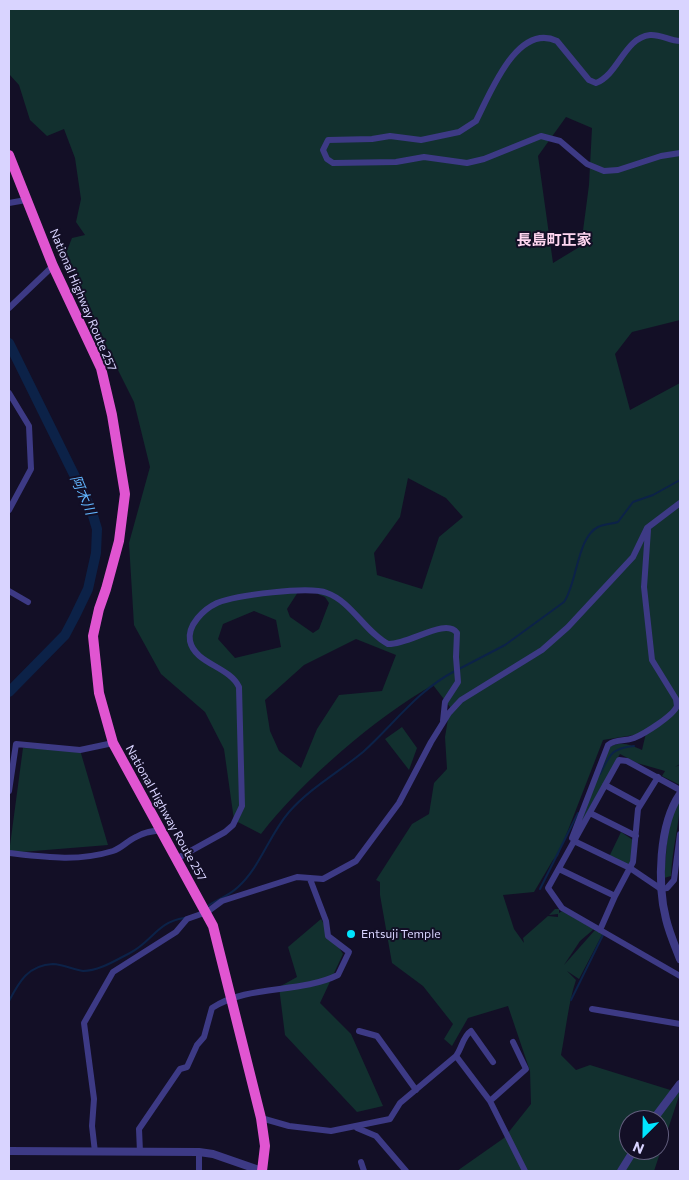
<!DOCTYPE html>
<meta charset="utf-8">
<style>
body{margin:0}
#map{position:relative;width:689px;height:1180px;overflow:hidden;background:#130f26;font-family:Commissioner,sans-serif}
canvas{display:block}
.frame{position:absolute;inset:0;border:10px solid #d9d4ff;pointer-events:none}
.north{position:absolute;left:619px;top:1110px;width:50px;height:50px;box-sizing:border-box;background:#130f26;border:1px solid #625e7d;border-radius:50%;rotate:203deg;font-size:14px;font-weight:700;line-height:20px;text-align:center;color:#d9d4ff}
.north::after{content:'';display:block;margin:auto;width:18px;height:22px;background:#00e5ff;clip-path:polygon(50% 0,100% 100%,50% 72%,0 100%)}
</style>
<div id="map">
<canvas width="689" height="1180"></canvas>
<div class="frame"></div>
<div class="north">N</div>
</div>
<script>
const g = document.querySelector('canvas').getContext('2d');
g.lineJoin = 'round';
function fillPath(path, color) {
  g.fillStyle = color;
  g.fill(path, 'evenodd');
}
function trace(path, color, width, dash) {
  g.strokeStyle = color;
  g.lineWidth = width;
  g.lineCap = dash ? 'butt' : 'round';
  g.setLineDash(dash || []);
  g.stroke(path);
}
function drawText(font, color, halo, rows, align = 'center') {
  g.font = font + ' Commissioner,"Noto Sans JP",sans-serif';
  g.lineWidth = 4;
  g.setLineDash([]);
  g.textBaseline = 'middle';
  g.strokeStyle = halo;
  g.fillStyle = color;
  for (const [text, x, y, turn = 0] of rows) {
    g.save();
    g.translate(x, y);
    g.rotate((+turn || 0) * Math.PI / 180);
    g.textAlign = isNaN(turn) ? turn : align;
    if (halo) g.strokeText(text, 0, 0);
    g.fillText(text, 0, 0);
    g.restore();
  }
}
const green = new Path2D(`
 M9,9H680V320L632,332L615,354L630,410L680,383V764L675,767L680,765V785L662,776L665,771L637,763L620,754L578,828L608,748C620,740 631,745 642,750L646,733L603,740L558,856L553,860L534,892L503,895L514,929L524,943L523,938L548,916L558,917V914L549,915L555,909H559V913L562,911L594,929L580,941L564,965L595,930L603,933L579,979L567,971L576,980C568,1004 566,1030 561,1055L576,1070L590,1065L680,1093L654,1171H457L504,1138L531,1104L530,1071L508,1006L468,1018L452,1046L444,1039L453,1024L423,986L392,963L380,895V882L376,880L412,824L429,814L434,783L447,769L445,737L450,707L433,685C377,716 300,783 261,834L234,820L224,749L205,712L161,674L134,625L129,543L150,467L134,402L75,284L66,253L72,238L85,235L76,222L81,199L75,158L64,129L47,136L30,120L19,85L9,74ZM566,117L592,128L589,185L581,246L553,263L538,156ZM408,478L446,498L463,517L439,537L422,589L377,575L374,553L400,517ZM306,589L325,597L329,603L319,629L313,633L290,617L287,609L298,592ZM254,611L276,620L281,647L235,658L218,639L223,624ZM356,639L396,655L382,691L339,695L317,729L301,768L279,751L270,731L265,700L304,665ZM629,1120H659V1150H629Z
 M402,727L417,748L409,770L385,739Z
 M23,748L80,750L108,845L9,853Z
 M680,797C680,824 672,848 671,876L664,878L669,819Z
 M621,832L633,840L631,864L626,865L609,857Z
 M321,919L343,954L320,1003L351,1034L383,1106L357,1112L285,1035L279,987L297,977L288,947Z`);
const stream = new Path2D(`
 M459,669L505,645L564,602C577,584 577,537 598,527C604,524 612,524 618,522L633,502L653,495L680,480
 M600,774C610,755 611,748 634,746
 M540,889L578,813
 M206,907C216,900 229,896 238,887C261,866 269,835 289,812C310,788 339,772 363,752C393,725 418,690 455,671
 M571,1000L603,935
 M9,1001C19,982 28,965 53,964C63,964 73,970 83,971C99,971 116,960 130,953C152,942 157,922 184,918`);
const river = new Path2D(`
 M9,343L91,509L97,529L96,553L88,589L75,616L65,635L9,692`);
const minor = new Path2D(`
 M680,41C670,41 660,34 650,35C624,38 619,74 596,83L589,80L557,41C517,22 490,94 476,121L459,132L421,140L390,136L372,139L328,140L323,150L327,159L333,163L396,162L424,157L467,163L484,159L541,136L560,141L587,164L604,171L618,170L661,156L680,153
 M9,203L26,200
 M9,308L53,266
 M9,393L29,426L31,469L9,510
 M9,591L28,602
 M605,785L640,804
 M680,790L627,761L619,760L548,888L562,908L680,976
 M9,791L16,744L80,750L113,743
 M590,813L636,836
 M572,838L608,745C617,738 624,742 634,738C644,734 673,716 677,706L676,699L652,660L644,587L648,530
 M574,841L630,868L661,889L667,888L674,880L680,834
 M9,853C44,857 78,862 113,851C122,848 127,841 136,837C144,832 153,831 162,830
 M178,858L225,832L233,825L242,806L239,687C229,666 195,664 190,641C187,625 204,609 217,603C236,595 309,586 327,593C352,602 365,632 388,644C409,645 446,617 457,633L456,657L458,682L445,702L443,721
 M559,869L615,896
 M600,930L615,896L633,862L638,809L658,777
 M592,1009L680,1024
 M359,1031L377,1036L416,1090
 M456,1056L490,1101L525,1171
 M490,1101L526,1069L513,1042
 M261,1118L289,1126L331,1131L390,1119L400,1103L456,1056C462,1048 463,1036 471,1031L493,1062
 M357,1128L376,1136L406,1171
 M95,1152L92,1126L94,1099L84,1023L113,972L176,932L187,919L207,912L222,901L297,877L323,879L356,861L399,803L431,742L449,713L461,700L542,650L568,627L633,557L647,528L680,503
 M140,1152L139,1129L180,1069L187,1067L197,1045L204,1037L212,1008C249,984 299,994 338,975L349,952L328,936L326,921L310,879
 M199,1152V1171
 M361,1162L364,1171`);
const tertiary = new Path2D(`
 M680,794C659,824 657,884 666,919C669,932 675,946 680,959
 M653,1120L680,1084
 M9,1151L199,1152L213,1154L262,1171
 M621,1171L634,1150`);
const trunk = new Path2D(`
 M9,155L53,266L101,368L112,415L125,494L119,541L106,589L99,609L93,636L99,693L113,743L213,926L261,1118L265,1146L262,1171`);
const markers = [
 [351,934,5,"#00e5ff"]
];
const streetNames = [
 ["National Highway Route 257",83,300,67],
 ["National Highway Route 257",166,813,61]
];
const poiNames = [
 ["Entsuji Temple",361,934]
];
const waterNames = [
 ["阿木川",83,495,66]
];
const quarterNames = [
 ["長島町正家",554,240]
];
fillPath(green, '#12302f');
trace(stream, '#0c2248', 2);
trace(river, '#0c2248', 10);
trace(minor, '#3d3a85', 6);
trace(tertiary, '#3d3a85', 8);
trace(trunk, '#e055d1', 10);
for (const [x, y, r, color] of markers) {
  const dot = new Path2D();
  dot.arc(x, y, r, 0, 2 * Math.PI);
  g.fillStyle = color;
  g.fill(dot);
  trace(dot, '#130f26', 2);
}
drawText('12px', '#d9d4ff', '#130f26', streetNames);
drawText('12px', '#d9d4ff', '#130f26', poiNames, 'left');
drawText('italic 14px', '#62b6ff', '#130f26', waterNames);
drawText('bold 15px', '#ffd6f0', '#130f26', quarterNames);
</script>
